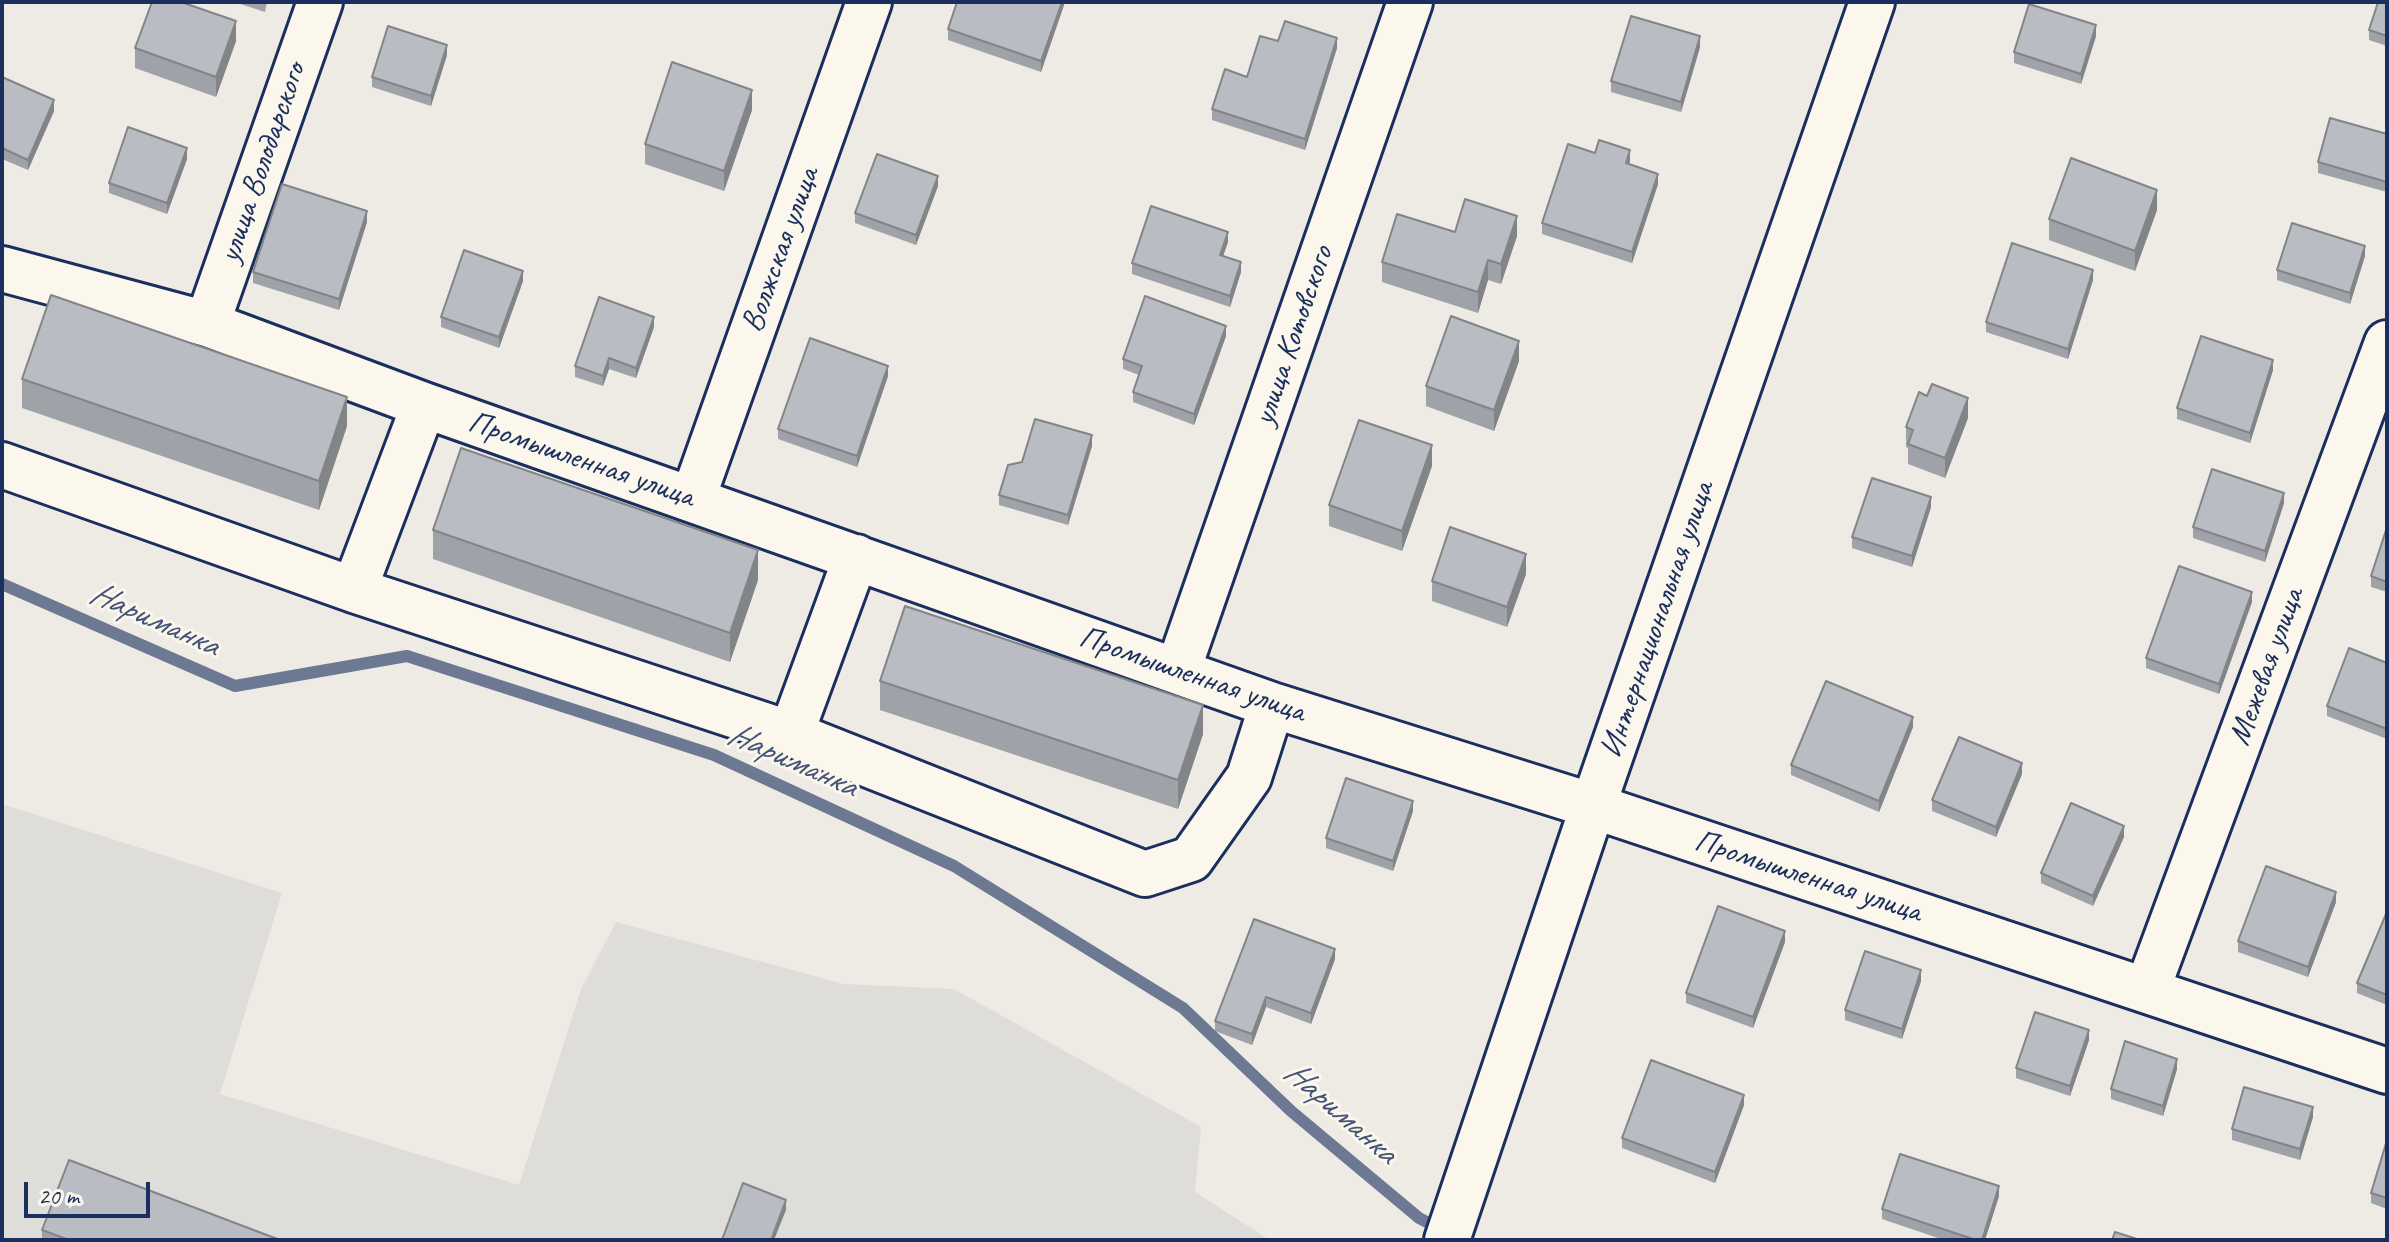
<!DOCTYPE html>
<meta charset="utf-8">
<style>
body{margin:0}
#map{position:relative;width:2389px;height:1242px;overflow:hidden;background:#eeebe4;font-family:Caveat,sans-serif}
canvas{display:block}
.frame{position:absolute;inset:0;border:4px solid #1b2f5e;pointer-events:none}
.scale{position:absolute;left:24px;top:1182px;width:126px;height:36px;box-sizing:border-box;border:4px solid #1b2f5e;border-top:0;padding-left:10px;font-size:24px;line-height:28px;white-space:nowrap;color:#1b2f5e;-webkit-text-stroke:6px #fbf7ec;paint-order:stroke}
</style>
<div id="map">
<canvas width="2389" height="1242"></canvas>
<div class="frame"></div>
<div class="scale">20 m</div>
</div>
<script>
const g = document.querySelector('canvas').getContext('2d');
g.lineJoin = 'round';
function fillPath(path, color) {
  g.fillStyle = color;
  g.fill(path, 'evenodd');
}
function trace(path, color, width, dash) {
  g.strokeStyle = color;
  g.lineWidth = width;
  g.lineCap = dash ? 'butt' : 'round';
  g.setLineDash(dash || []);
  g.stroke(path);
}
function drawText(font, color, halo, rows, align = 'center') {
  g.font = font + ' Caveat,sans-serif';
  g.lineWidth = 6;
  g.setLineDash([]);
  g.textBaseline = 'middle';
  g.strokeStyle = halo;
  g.fillStyle = color;
  for (const [text, x, y, turn = 0] of rows) {
    g.save();
    g.translate(x, y);
    g.rotate((+turn || 0) * Math.PI / 180);
    g.textAlign = isNaN(turn) ? turn : align;
    if (halo) g.strokeText(text, 0, 0);
    g.fillText(text, 0, 0);
    g.restore();
  }
}
const built = new Path2D(`
 M2,804L282,893L220,1094L519,1185L581,989L616,922L844,984L954,989L1201,1127L1195,1192L1270,1240H2Z`);
const stream = new Path2D(`
 M2,584L235,686L407,656L714,755L954,866L1183,1008L1291,1111L1419,1218L1442,1230`);
const minor = new Path2D(`
 M2,269L207,324L424,405L1272,705L1593,806L2387,1071
 M207,324L320,2
 M2,465L354,590L791,734L1145,874L1191,859L1249,777L1272,705
 M693,498L869,2
 M354,590L424,405
 M1178,670L1410,2
 M791,734L856,557
 M2147,990L2387,343
 M1447,1240L1593,806L1872,2`);
const wall = new Path2D(`
 M234,2H267L265,12Z
 M1065,2L1041,72L948,40V29Z
 M2387,2V46L2369,40V30Z
 M2096,36L2081,84L2014,63V52Z
 M236,41L216,97L135,68V48Z
 M1278,41L1337,48L1305,150L1212,120V109L1247,77Z
 M1700,47L1681,112L1611,92V81Z
 M447,55L431,106L372,87V77Z
 M2,77L54,111L28,170L2,159Z
 M752,110L724,191L645,164V144Z
 M2387,134V192L2318,173V162Z
 M1595,153L1630,161L1629,164L1658,184L1632,263L1542,234V223Z
 M187,159L167,214L109,193V183Z
 M938,186L916,245L855,223V213Z
 M2157,210L2135,271L2049,240V219Z
 M367,222L339,310L253,283V272Z
 M1455,232L1517,236L1501,284L1488,280L1478,313L1382,282V262Z
 M1228,242L1223,256L1241,272L1230,307L1132,274V263Z
 M2365,256L2350,304L2277,280V270Z
 M2093,280L2068,359L1986,332V322Z
 M523,281L499,348L441,327V317Z
 M654,327L636,378L609,369L603,386L575,377V366Z
 M1226,336L1194,425L1133,402V392L1139,375L1123,369V359Z
 M1519,361L1494,431L1426,406V386Z
 M2273,370L2250,443L2177,419V408Z
 M888,376L857,467L778,439V429Z
 M22,379L347,426L319,510L22,408Z
 M1968,418L1945,478L1908,464V448L1906,447V427Z
 M1092,446L1068,525L999,505V495L1022,462Z
 M1432,466L1402,551L1329,526V505Z
 M2284,503L2265,562L2193,538V527Z
 M1931,507L1912,567L1852,548V537Z
 M2387,527V592L2371,587V576Z
 M433,530L758,580L730,662L433,559Z
 M1526,574L1507,627L1432,601V581Z
 M2252,602L2219,694L2146,668V658Z
 M2387,663V739L2327,716V706Z
 M880,681L1203,734L1178,809L880,710Z
 M1913,727L1879,812L1791,775V765Z
 M2022,774L1996,837L1932,811V800Z
 M1413,811L1393,871L1326,848V838Z
 M2124,837L2093,906L2041,883V873Z
 M2336,902L2308,977L2238,952V941Z
 M2387,914V1005L2357,993V983Z
 M1785,942L1753,1028L1686,1003V993Z
 M1335,959L1311,1024L1266,1007L1252,1045L1215,1031V1021Z
 M1921,981L1902,1039L1845,1020V1010Z
 M2089,1040L2070,1096L2016,1078V1068Z
 M2177,1069L2163,1116L2111,1099V1089Z
 M1744,1105L1715,1183L1622,1148V1138Z
 M2313,1117L2300,1160L2232,1140V1129Z
 M2387,1140V1209L2371,1203V1193Z
 M1999,1196L1985,1240H1944L1882,1219V1209Z
 M42,1230L280,1240H42Z`);
const shadedWall = new Path2D(`
 M1062,2H1065L1041,72V61Z
 M236,21V41L216,97V77Z
 M2096,25V36L2081,84V74Z
 M1700,36V47L1681,112V102Z
 M1337,38V48L1305,150V139Z
 M447,45V55L431,106V96Z
 M752,90V110L724,191V171Z
 M54,100V111L28,170V160Z
 M187,148V159L167,214V203Z
 M1630,150V161L1626,174V163Z
 M1658,174V184L1632,263V252Z
 M938,176V186L916,245V235Z
 M2157,190V210L2135,271V251Z
 M367,211V222L339,310V299Z
 M1517,216V236L1501,284V264Z
 M1228,232V242L1220,265V255Z
 M2365,246V256L2350,304V293Z
 M1488,260V280L1478,313V292Z
 M1241,262V272L1230,307V296Z
 M2093,270V280L2068,359V349Z
 M523,271V281L499,348V337Z
 M654,317V327L636,378V368Z
 M1226,326V336L1194,425V414Z
 M1519,341V361L1494,431V410Z
 M609,358V369L603,386V376Z
 M2273,360V370L2250,443V433Z
 M888,366V376L857,467V456Z
 M347,397V426L319,510V481Z
 M1968,398V418L1945,478V458Z
 M1092,435V446L1068,525V515Z
 M1432,445V466L1402,551V531Z
 M2284,493V503L2265,562V551Z
 M1931,497V507L1912,567V556Z
 M758,550V580L730,662V633Z
 M1526,554V574L1507,627V607Z
 M2252,592V602L2219,694V684Z
 M1203,705V734L1178,809V780Z
 M1913,717V727L1879,812V801Z
 M2022,763V774L1996,837V827Z
 M1413,801V811L1393,871V861Z
 M2124,826V837L2093,906V896Z
 M2336,892V902L2308,977V967Z
 M1785,931V942L1753,1028V1017Z
 M1335,949V959L1311,1024V1013Z
 M1921,970V981L1902,1039V1029Z
 M1266,997V1007L1252,1045V1034Z
 M2089,1030V1040L2070,1096V1086Z
 M2177,1059V1069L2163,1116V1106Z
 M1744,1095V1105L1715,1183V1172Z
 M2313,1107V1117L2300,1160V1149Z
 M1999,1186V1196L1985,1240H1982Z
 M786,1200V1210L774,1240H771Z`);
const building = new Path2D(`
 M152,2H181L236,21L216,77L135,48Z
 M957,2H1062L1041,61L948,29Z
 M2378,2H2387V36L2369,30Z
 M2029,4L2096,25L2081,74L2014,52Z
 M1631,16L1700,36L1681,102L1611,81Z
 M1285,21L1337,38L1305,139L1212,109L1225,69L1247,77L1260,36L1278,41Z
 M388,26L447,45L431,96L372,77Z
 M672,62L752,90L724,171L645,144Z
 M2,77L54,100L28,160L2,148Z
 M2330,118L2387,134V182L2318,162Z
 M128,127L187,148L167,203L109,183Z
 M1599,140L1630,150L1626,163L1658,174L1632,252L1542,223L1568,144L1595,153Z
 M877,154L938,176L916,235L855,213Z
 M2071,158L2157,190L2135,251L2049,219Z
 M282,184L367,211L339,299L253,272Z
 M1465,199L1517,216L1501,264L1488,260L1478,292L1382,262L1397,214L1455,232Z
 M1151,206L1228,232L1220,255L1241,262L1230,296L1132,263Z
 M2292,223L2365,246L2350,293L2277,270Z
 M2012,243L2093,270L2068,349L1986,322Z
 M464,250L523,271L499,337L441,317Z
 M51,295L347,397L319,481L22,379Z
 M1145,296L1226,326L1194,414L1133,392L1142,366L1123,359Z
 M599,297L654,317L636,368L609,358L603,376L575,366Z
 M1451,316L1519,341L1494,410L1426,386Z
 M2201,336L2273,360L2250,433L2177,408Z
 M810,338L888,366L857,456L778,429Z
 M1932,384L1968,398L1945,458L1908,444L1913,430L1906,427L1919,392L1927,396Z
 M1035,419L1092,435L1068,515L999,495L1008,465L1022,462Z
 M1359,420L1432,445L1402,531L1329,505Z
 M461,448L758,550L730,633L433,530Z
 M2212,469L2284,493L2265,551L2193,527Z
 M1872,478L1931,497L1912,556L1852,537Z
 M1450,527L1526,554L1507,607L1432,581Z
 M2387,527V582L2371,576Z
 M2179,566L2252,592L2219,684L2146,658Z
 M905,606L1203,705L1178,780L880,681Z
 M2349,648L2387,663V729L2327,706Z
 M1826,681L1913,717L1879,801L1791,765Z
 M1959,737L2022,763L1996,827L1932,800Z
 M1346,778L1413,801L1393,861L1326,838Z
 M2071,803L2124,826L2093,896L2041,873Z
 M2266,866L2336,892L2308,967L2238,941Z
 M1718,906L1785,931L1753,1017L1686,993Z
 M2386,914H2387V995L2357,983Z
 M1254,919L1335,949L1311,1013L1266,997L1252,1034L1215,1021Z
 M1865,951L1921,970L1902,1029L1845,1010Z
 M2035,1012L2089,1030L2070,1086L2016,1068Z
 M2125,1041L2177,1059L2163,1106L2111,1089Z
 M1651,1060L1744,1095L1715,1172L1622,1138Z
 M2244,1087L2313,1107L2300,1149L2232,1129Z
 M2387,1140V1198L2371,1193Z
 M1900,1154L1999,1186L1982,1240H1976L1882,1209Z
 M69,1160L280,1240H69L42,1230Z
 M743,1183L786,1200L771,1240H722Z
 M2115,1232L2140,1240H2112Z`);
const streetNames = [
 ["улица Володарского",263,163,-71],
 ["Волжская улица",781,250,-70],
 ["улица Котовского",1294,336,-71],
 ["Промышленная улица",581,460,19],
 ["Интернациональная улица",1658,620,-71],
 ["Межевая улица",2267,667,-70],
 ["Промышленная улица",1192,675,19],
 ["Промышленная улица",1808,877,18]
];
const waterNames = [
 ["Нариманка",154,620,24],
 ["Нариманка",792,761,24],
 ["Нариманка",1340,1113,41]
];
fillPath(built, '#deddda');
trace(stream, '#6d7892', 12);
trace(minor, '#1b2f5e', 50);
trace(minor, '#fbf7ec', 44);
fillPath(wall, '#9fa2a8');
fillPath(shadedWall, '#828488');
fillPath(building, '#b9bcc3');
trace(building, '#828488', 2);
drawText('32px', '#1b2f5e', '#fbf7ec', streetNames);
drawText('italic 34px', '#445378', '#fbf7ec', waterNames);
</script>
